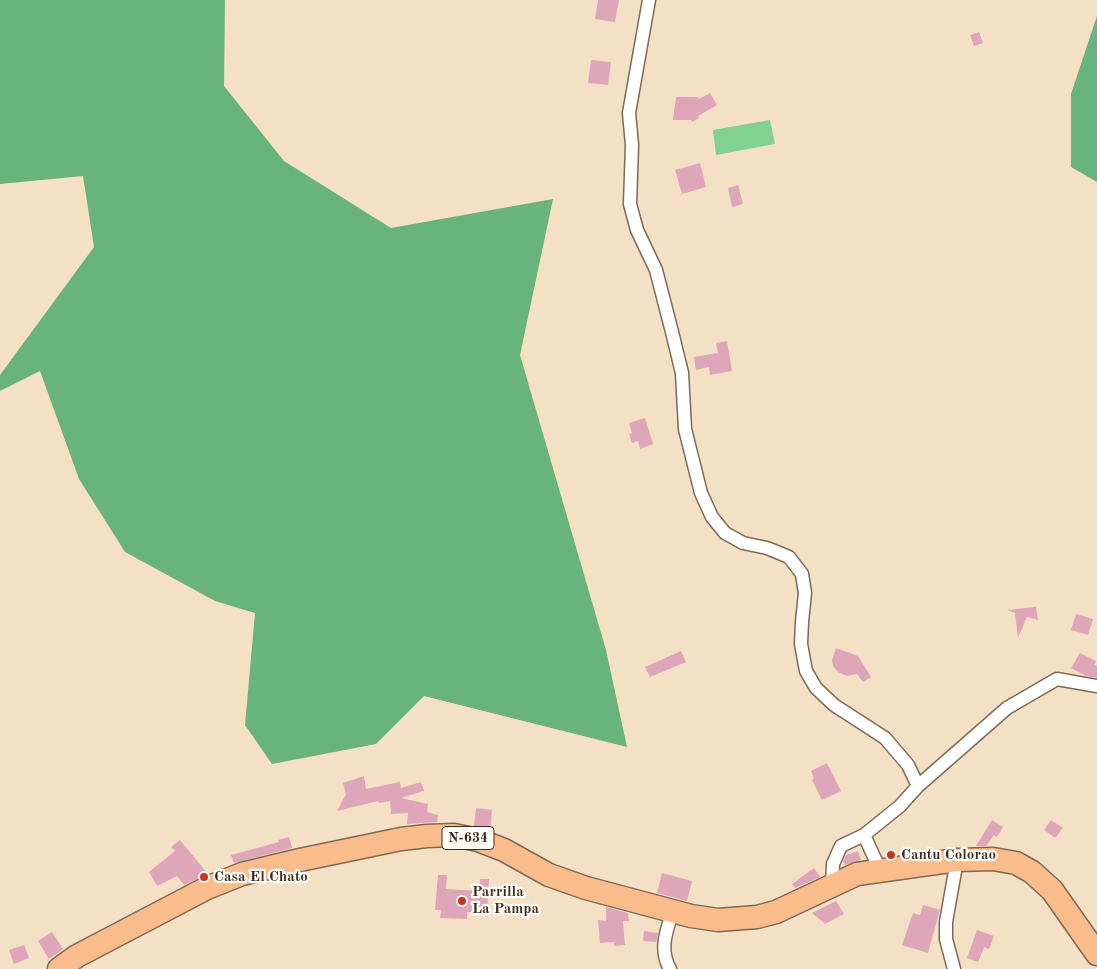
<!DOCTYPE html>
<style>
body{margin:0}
canvas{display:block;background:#f4e0c4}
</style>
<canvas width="1097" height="969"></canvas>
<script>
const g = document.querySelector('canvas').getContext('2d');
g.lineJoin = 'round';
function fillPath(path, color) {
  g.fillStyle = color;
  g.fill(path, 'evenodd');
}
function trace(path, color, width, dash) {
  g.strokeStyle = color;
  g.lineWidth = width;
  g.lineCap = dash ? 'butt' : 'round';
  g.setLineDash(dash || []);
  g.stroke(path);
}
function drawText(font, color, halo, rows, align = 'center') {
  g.font = font + ' "Old Standard TT",serif';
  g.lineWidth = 4.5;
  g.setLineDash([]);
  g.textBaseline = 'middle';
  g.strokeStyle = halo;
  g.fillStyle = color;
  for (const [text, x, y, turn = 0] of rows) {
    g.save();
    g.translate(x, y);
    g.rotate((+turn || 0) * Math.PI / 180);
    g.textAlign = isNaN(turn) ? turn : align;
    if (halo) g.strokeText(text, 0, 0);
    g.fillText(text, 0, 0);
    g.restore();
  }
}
const green = new Path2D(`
 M770,120L775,144L716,155L713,130Z`);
const forest = new Path2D(`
 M0,0H225L224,86L284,161L391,228L553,199L520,355L606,650L627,747L424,696L376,744L272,764L245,725L255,613L215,601L125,552L79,479L40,371L0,391V375L94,247L83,176L0,184Z
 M1097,16V182L1071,167V94Z`);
const building = new Path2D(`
 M598,0H619L615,22L595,19Z
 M979,32L983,43L974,46L970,35Z
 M591,60L611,62L608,85L588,83Z
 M710,93L717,105L698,116L699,118L692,122L691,120H673L676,97H698L699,99Z
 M700,163L706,187L682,194L675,170Z
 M738,185L743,204L732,207L728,188Z
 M727,341L732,371L710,375L709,367L696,370L694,357L718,353L716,343Z
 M645,418L653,444L640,449L638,441L632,443L629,434L632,433L629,423Z
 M1036,607L1038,620L1027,617L1018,638L1015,613L1007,610Z
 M1076,614L1093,619L1088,635L1071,630Z
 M836,648L858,656L871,677L863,682L857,674L847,676L838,672L833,666L832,660Z
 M681,651L686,662L650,677L645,667Z
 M1080,653L1096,661L1094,665L1097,666V678L1086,676L1071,668Z
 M827,763L841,791L822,800L812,780L814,779L811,771Z
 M364,776L366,789L400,782L401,788L421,782L424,791L401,798L428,804L427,812L438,815L437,822L407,824L408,813L391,814L390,801L379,803L378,801L337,811L346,794L343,783Z
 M476,808L492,810L490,831L474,826Z
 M992,820L1003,827L997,837L994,835L986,846H976Z
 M1051,820L1063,828L1055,838L1044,830Z
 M289,837L292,848L234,863L231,855L279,842L278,840Z
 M180,840L208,874L184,885L177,876L157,886L149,872L175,851L171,847Z
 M858,851L861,860L845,865L843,861L846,855Z
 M814,868L820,877L795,888L792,884Z
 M662,873L692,881L687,901L657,893Z
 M438,875H447L446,889L479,891L480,879H489L487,913L467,912V919L440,918L441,910H435Z
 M836,901L844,914L825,924L812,913Z
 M923,905L940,910L928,953L902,945L913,913L920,915Z
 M606,907L628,913L629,921H623L625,945L614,946V942L600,943L598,920L606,921Z
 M977,930L994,936L989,949L984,947L978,962L967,958Z
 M644,931L658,933L656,942L643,941Z
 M52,932L63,949L49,959L38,941Z
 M24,945L29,958L14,964L9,950Z`);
const street = new Path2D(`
 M649,0L629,113L632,145L630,204L637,230L656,270L672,332L682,373L685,429L701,493L712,517L725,533L743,543L767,548L789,557L802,574L805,593L802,622L801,644L806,671L816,688L834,705L885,738L908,765L918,786
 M880,870L864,835L900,806L918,786L1007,708L1057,679L1097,686
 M832,885L833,864L841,846L864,835
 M670,969C659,950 666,931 673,911
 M954,969L946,939V922L957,860`);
const highway = new Path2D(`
 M59,969L77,956L207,888L242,874L300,860L401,839L427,836L454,835L478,840L504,850L549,875L586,888L691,916L718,920L757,917L776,912L857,874L957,860L993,859L1016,863L1032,872L1052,890L1097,954`);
const markers = [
 [891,855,5,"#c8321e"],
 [204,877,5,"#c8321e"],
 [462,901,5,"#c8321e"]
];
const shields = [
 [468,838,52]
];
const shieldNames = [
 ["N-634",468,838]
];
const poiNames = [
 ["Cantu Colorao",901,855],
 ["Casa El Chato",214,877],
 ["Parrilla",472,892],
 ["La Pampa",472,909]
];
fillPath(green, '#81d292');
fillPath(forest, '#68b47c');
fillPath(building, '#dfa6ba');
trace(street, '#7c6a58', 15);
trace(highway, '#7c6a58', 25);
trace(street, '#fff', 12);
trace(highway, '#fabc8b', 22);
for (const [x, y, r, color] of markers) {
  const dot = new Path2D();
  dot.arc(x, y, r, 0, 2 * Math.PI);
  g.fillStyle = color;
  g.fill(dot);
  trace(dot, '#fdfcf7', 2);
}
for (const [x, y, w] of shields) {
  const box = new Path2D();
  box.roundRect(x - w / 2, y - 11.5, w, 23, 4);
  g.fillStyle = '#fdfcf7';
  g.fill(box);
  trace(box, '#3b2a1e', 1);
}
drawText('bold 14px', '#3b2a1e', null, shieldNames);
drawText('bold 15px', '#3b2a1e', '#fdfcf7', poiNames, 'left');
</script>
